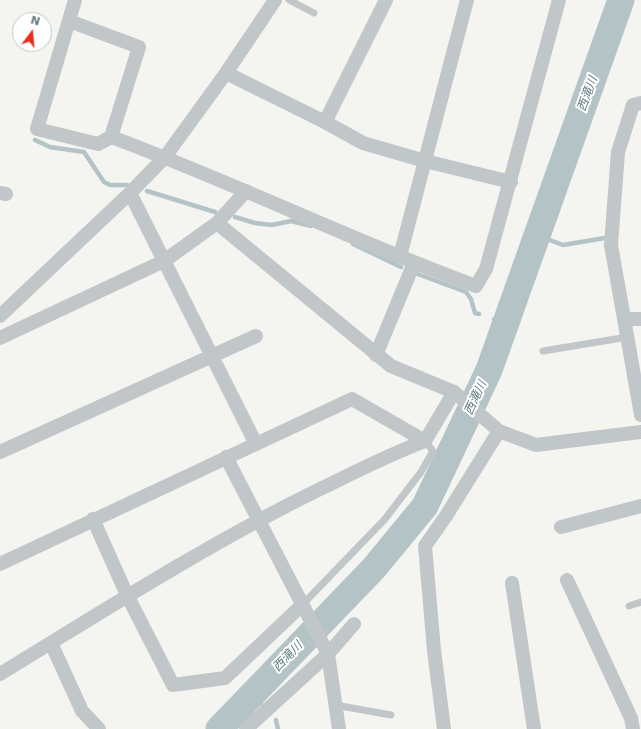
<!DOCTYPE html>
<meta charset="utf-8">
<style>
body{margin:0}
#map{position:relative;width:641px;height:729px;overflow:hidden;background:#f4f4f0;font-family:"DejaVu Sans",sans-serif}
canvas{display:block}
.north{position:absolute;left:12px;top:12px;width:40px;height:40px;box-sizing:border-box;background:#fff;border:1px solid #c0c9cd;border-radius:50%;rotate:16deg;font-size:11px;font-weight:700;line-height:16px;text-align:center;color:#627882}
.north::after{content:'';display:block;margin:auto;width:14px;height:18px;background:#ea2e1a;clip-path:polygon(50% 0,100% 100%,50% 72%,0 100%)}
</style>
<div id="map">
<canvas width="641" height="729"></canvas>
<div class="north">N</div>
</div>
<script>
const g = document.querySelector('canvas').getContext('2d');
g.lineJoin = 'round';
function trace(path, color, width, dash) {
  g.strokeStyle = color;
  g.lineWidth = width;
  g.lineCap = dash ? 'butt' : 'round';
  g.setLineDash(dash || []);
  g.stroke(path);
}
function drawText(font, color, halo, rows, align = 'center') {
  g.font = font + ' "DejaVu Sans","Noto Sans JP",sans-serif';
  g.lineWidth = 4;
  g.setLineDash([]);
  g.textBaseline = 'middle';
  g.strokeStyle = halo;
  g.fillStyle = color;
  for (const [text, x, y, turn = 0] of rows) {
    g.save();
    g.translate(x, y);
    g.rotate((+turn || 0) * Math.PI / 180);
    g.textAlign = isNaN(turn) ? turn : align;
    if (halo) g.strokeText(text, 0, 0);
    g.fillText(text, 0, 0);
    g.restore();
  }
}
const stream = new Path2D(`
 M35,140L50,147L84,152L104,182L110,185H127
 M147,191L215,212
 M235,217L255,223L272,225L291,221L311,226
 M536,235L563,245L605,238
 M353,244L401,267
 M415,273L466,292L471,299L475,313L479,314
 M494,319L506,322
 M252,695L261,703
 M276,720L278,729`);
const river = new Path2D(`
 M219,729L374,568L425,506L489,370L621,0`);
const lane = new Path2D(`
 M289,0L314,13
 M543,351L628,337
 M302,605L385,519L421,472L433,451L425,441
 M629,606L641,602
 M335,705L391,715`);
const street = new Path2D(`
 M75,0L37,129L98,144L111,137C234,182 352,241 476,286L486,269L559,0
 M69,21L139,47L111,137
 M226,73L325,122L363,143L425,161L511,182
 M641,103L633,105L618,152L611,245L641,415
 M325,122L386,0
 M246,191L217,223L391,366L454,392L499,431L536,445L641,432
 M0,193L6,194
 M130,193L256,444
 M400,256L467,0
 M0,316L130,193L165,157L226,73L275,0
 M625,319H641
 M0,338L164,261L217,223
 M376,355L414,263
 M0,452L256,336
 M226,457L328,654L339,729
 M93,519L127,595L173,685L225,678L302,605
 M561,527L641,506
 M0,564L352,399L425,441L454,392
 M567,580L631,718L633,729
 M512,583L534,729
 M51,643L82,711L99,729
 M0,674C105,610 208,544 318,490C353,473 388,455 425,441
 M246,729L328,654L354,624
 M444,729L434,650L425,546L446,516L499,431`);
const waterNames = [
 ["西滝川",588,94,-70],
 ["西滝川",476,398,-65],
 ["西滝川",288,657,-46]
];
trace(stream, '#b4c4c6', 4.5);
trace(river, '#b4c4c6', 27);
trace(lane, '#c1c6c8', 7);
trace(street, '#c1c6c8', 14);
drawText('italic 12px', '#5d7b80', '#fff', waterNames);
</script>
